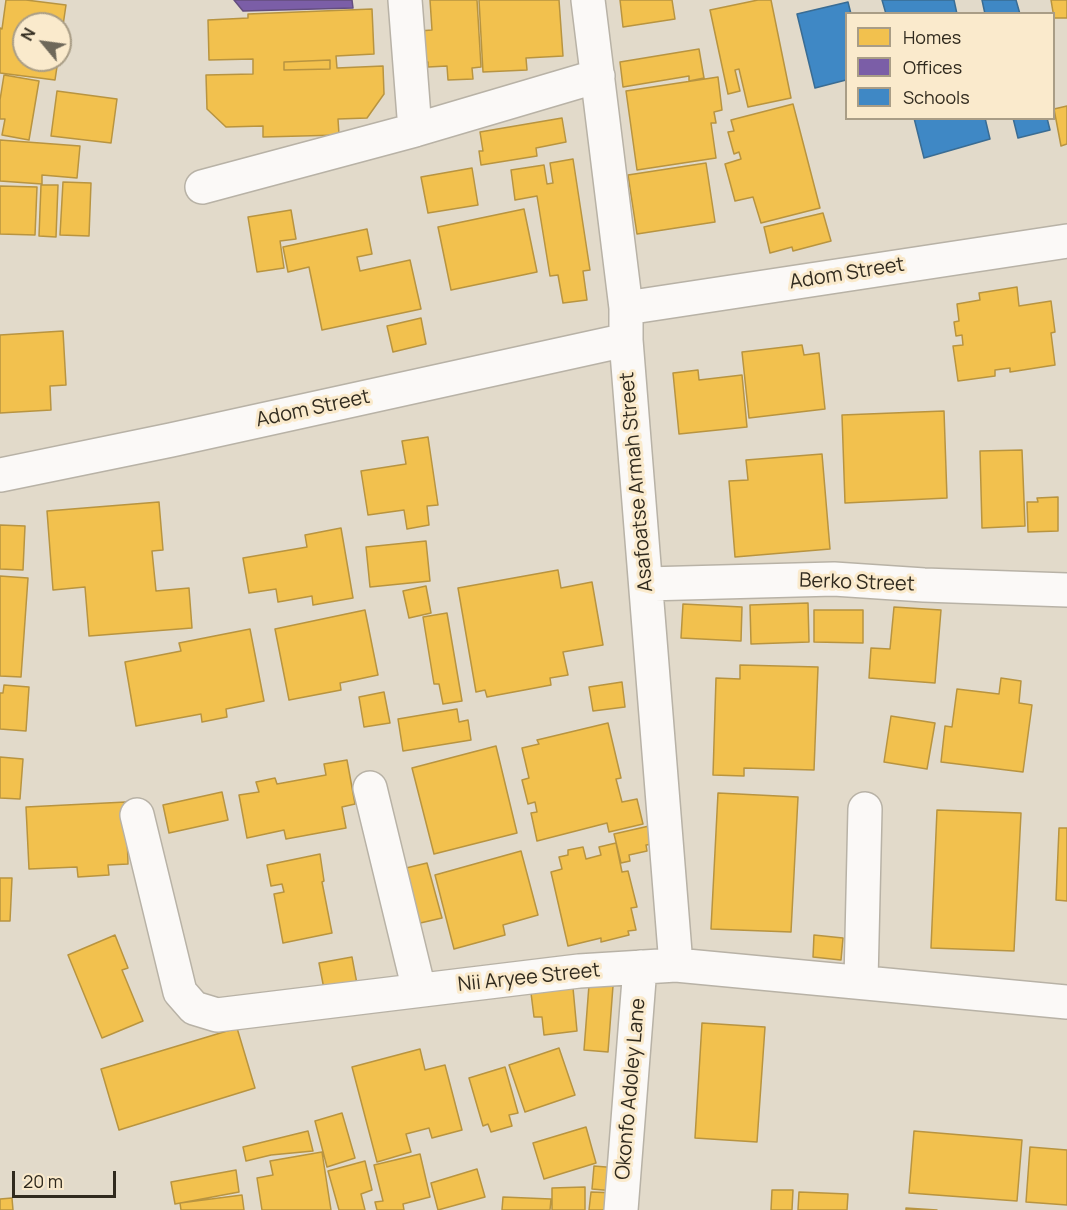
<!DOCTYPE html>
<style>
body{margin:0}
#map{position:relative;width:1067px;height:1210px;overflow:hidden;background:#e2daca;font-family:Manrope,sans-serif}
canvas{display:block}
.legend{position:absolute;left:845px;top:12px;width:210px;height:108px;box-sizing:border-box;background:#faeacc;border:2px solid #a99d86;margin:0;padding:8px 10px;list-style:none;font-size:18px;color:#302a1e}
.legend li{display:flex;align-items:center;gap:12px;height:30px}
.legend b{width:30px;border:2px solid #a99d86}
.north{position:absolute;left:12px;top:12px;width:60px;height:60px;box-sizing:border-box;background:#faeacc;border:2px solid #a99d86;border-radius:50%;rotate:299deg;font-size:16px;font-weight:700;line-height:24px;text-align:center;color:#302a1e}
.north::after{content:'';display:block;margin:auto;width:21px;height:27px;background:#6e685a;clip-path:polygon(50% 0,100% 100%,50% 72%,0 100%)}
.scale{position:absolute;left:12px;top:1171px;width:104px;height:27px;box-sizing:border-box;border:3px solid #302a1e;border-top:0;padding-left:8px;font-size:18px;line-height:21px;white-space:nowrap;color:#302a1e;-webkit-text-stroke:4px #faeacc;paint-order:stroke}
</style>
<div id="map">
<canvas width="1067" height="1210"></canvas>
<ul class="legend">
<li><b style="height:16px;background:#f2c14e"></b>Homes</li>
<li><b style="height:16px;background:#7b5ea7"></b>Offices</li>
<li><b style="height:16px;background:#3f88c5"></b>Schools</li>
</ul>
<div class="north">N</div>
<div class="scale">20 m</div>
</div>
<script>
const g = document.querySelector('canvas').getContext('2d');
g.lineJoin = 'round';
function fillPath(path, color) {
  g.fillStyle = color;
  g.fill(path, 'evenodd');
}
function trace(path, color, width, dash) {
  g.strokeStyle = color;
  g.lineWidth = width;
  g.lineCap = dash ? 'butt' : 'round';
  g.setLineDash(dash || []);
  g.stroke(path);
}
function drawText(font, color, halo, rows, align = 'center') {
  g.font = font + ' Manrope,sans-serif';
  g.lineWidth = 6;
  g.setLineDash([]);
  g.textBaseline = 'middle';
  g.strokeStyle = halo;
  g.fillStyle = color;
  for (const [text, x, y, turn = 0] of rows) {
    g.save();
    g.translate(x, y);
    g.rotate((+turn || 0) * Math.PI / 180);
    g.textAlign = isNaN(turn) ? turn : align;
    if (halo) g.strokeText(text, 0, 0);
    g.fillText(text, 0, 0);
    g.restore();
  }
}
const homes = new Path2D(`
 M6,0H26L66,5L60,46V24H24V60H58L55,80L0,73V28L2,29Z
 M430,0H477L481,67L472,68L473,79L448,80L447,66L428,67V62L421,63L419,31L432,30Z
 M479,0H559L563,56L526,58L527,70L483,72Z
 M620,0H672L675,19L623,27Z
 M758,0H771L791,98L748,107L739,69L735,70L740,91L728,94L710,10Z
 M1051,0H1067V18H1054Z
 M372,9L374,54L336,56L337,68L383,66L384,94L367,118L338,119L339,135L263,137V126L226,127L207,109L206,75L253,74V59L209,60L208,20L248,18V14ZM330,60V69L284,70V62Z
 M699,49L704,78L689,81V76L623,87L620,62Z
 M330,60V69L284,70V62Z
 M4,75L39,81L29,140L2,135L5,119H0V100Z
 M718,77L722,110L714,112L716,123H711L716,158L637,170L626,91Z
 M57,91L117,99L111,143L51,136Z
 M793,104L820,208L761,223L753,197L735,201L725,164L741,159L739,152L734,154L728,132L734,131L731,120Z
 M1067,106V144L1061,146L1054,109Z
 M562,118L566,142L536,148L537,156L481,165L479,151H483L480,132Z
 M0,140L80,146L77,178L42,175V184L0,181Z
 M573,159L590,270L583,271L587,300L563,303L558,275L550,276L537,196L515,200L511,170L544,165L547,184L553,183L550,163Z
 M706,163L715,222L637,234L628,175Z
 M472,168L478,205L428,213L421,177Z
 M63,182L91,183L89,236L60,235Z
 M41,185H58L56,237L39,236Z
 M0,186L37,187L35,235L0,234Z
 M524,209L537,272L451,290L438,227Z
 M291,210L296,239L280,241L284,268L257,272L248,217Z
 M823,213L831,241L793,251L792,247L770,253L764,227Z
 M367,229L372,254L357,257L360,271L410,260L421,309L322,330L309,267L288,272L283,247Z
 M1017,287L1019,306L1051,301L1055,332L1051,333L1055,365L1010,372V368L995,370V376L958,381L953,346L963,345L962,335L956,336L954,322L959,321L957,304L980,300L979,293Z
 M421,318L426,344L393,352L387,326Z
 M63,331L66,385L50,386L51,410L0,413V335Z
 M802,345L804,355L819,353L825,409L749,418L742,352Z
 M698,370L699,380L742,375L747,427L679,434L673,373Z
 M944,411L947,498L845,503L842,415Z
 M428,437L438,505L427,506L429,525L407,529L404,510L368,515L361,471L406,464L402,441Z
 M1022,450L1025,526L982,528L980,451Z
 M822,454L830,549L735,557L729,481L748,480L746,460Z
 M1058,497V531L1028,532L1027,502H1038L1037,498Z
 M159,502L163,550L152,551L156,591L189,588L192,628L89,636L85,587L53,590L47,511Z
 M0,525L25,526L23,570L0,569Z
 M341,528L353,598L313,605L312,596L278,602L276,589L249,593L243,558L307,547L305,535Z
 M426,541L430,581L370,587L366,547Z
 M558,570L561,588L592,582L603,645L563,652L568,675L550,678L551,685L487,697L485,690L476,692L458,588Z
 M0,576L28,578L21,677L0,676Z
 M426,586L431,613L409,618L403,591Z
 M808,603L809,642L751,644L750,605Z
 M683,604L742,607L741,641L681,638Z
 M894,607L941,610L935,683L869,678L871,648L890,649Z
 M365,610L378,675L340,683L341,690L289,700L275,629Z
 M814,610H863V643L814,642Z
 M447,613L462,701L443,704L439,684H434L423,617Z
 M250,629L264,701L226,709L227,717L202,722L201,714L136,726L125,662L181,651L179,643Z
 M740,665L818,667L814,770L744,768V776L713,775L716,678L740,679Z
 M1001,678L1021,681L1019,703L1032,705L1023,772L941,762L945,726L952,727L957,689L999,694Z
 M622,682L625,707L593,711L589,687Z
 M4,685L29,687L26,731L0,729V693H3Z
 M384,692L390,723L364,727L359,697Z
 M457,709L459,722L468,720L471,740L403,751L398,719Z
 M891,716L935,723L927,769L884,762Z
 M608,723L621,778L616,779L622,802L637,799L643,824L609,832L607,823L537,841L531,813L537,812L535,802L528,804L522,780L529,778L522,748L539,744L537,740Z
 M496,746L517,833L434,854L412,768Z
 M0,757L23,759L20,799L0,798Z
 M347,760L355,804L342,807L346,828L286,839L284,830L247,838L239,795L259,792L256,782L275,778L277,784L326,775L324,764Z
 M222,792L228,820L169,833L163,805Z
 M718,793L798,797L791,932L711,929Z
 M126,802L128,864L108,865L109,875L78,877L77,867L29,869L26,807Z
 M937,810L1021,813L1014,951L931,948Z
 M649,826L653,844L646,845L647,851L629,855L630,861L621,863L614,834Z
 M1059,828H1067V901L1056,900Z
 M616,843L622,872L628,871L637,907L631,908L636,930L628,931L629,935L601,942V938L568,946L551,872L562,869L559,857L568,855V850L583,847L586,859L601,855L599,847Z
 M521,851L538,915L503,925L505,935L454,949L435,875Z
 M320,854L324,881L322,882L332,933L283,943L274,894L284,892L282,884L271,886L267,865Z
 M427,863L442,918L416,924L402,869Z
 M0,878H12L10,921H0Z
 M115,935L128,968L122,970L143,1021L102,1038L68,955Z
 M814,935L843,938L841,960L813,957Z
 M352,957L357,984L324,989L319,963Z
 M589,985L613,986L608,1052L584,1050Z
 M573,988L577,1031L544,1035L542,1017H534L531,993Z
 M702,1023L765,1027L757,1142L695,1138Z
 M237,1028L255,1088L119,1130L101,1069Z
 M559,1048L575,1095L525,1112L509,1065Z
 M420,1049L425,1070L445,1065L462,1130L432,1138L429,1128L406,1134L411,1152L377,1162L352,1067Z
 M505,1067L518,1113L509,1115L512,1126L491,1132L488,1124L483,1126L469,1078Z
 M342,1113L355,1158L327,1167L315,1121Z
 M586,1127L596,1163L544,1179L533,1143Z
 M308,1131L313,1151L271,1155L246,1161L243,1147Z
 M914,1131L1022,1140L1017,1201L909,1193Z
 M1030,1147L1067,1150V1205L1026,1202Z
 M322,1152L331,1210H262L257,1178L273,1175L270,1161Z
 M420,1154L430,1197L403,1204L404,1210H377L375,1202L383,1201L374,1165Z
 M365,1161L372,1190L361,1194L365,1210H339L328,1171Z
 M594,1166L618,1168L615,1191L592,1189Z
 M477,1169L485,1197L438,1210L431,1183Z
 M236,1170L239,1192L175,1204L171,1182Z
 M585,1187V1210H552V1188Z
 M772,1190H793L792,1210H771Z
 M591,1192L617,1193V1210H589Z
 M799,1192L848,1194L847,1210H798Z
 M242,1195L244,1210H181L180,1203Z
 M503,1197L551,1199L550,1210H502Z
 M12,1198L13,1210H0V1199Z
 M906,1208L937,1210H906Z`);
const offices = new Path2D(`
 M234,0H352L353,8L243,11Z`);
const schools = new Path2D(`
 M882,0H954L957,14H886Z
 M982,0H1016L1020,14H985Z
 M848,2L851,14H846V80L815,88L797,14Z
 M914,118H985L990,139L924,158Z
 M1013,118H1047L1050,130L1018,138Z`);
const minor = new Path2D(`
 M405,0L415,130
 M588,0L626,308V340L676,965
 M202,187L415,130L598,76
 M626,308L1067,241
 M0,475L171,440L626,340
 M646,584L834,579L924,585L1067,590
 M370,788L419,990
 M137,815L180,992L194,1008L217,1015L579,971L676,965L1067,1002
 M861,981L865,809
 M621,1210L640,967`);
const streetNames = [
 ["Adom Street",847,274,-9],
 ["Adom Street",313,409,-12],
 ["Asafoatse Armah Street",637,482,-95],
 ["Berko Street",857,583,2],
 ["Nii Aryee Street",529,978,-6],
 ["Okonfo Adoley Lane",631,1089,-85]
];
fillPath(homes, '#f2c14e');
trace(homes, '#b89440', 1.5);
fillPath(offices, '#7b5ea7');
trace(offices, '#644e7e', 1.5);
fillPath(schools, '#3f88c5');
trace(schools, '#3a6c93', 1.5);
trace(minor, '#b8b2a6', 36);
trace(minor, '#fbf9f7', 33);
drawText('20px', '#302a1e', '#faeacc', streetNames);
</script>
